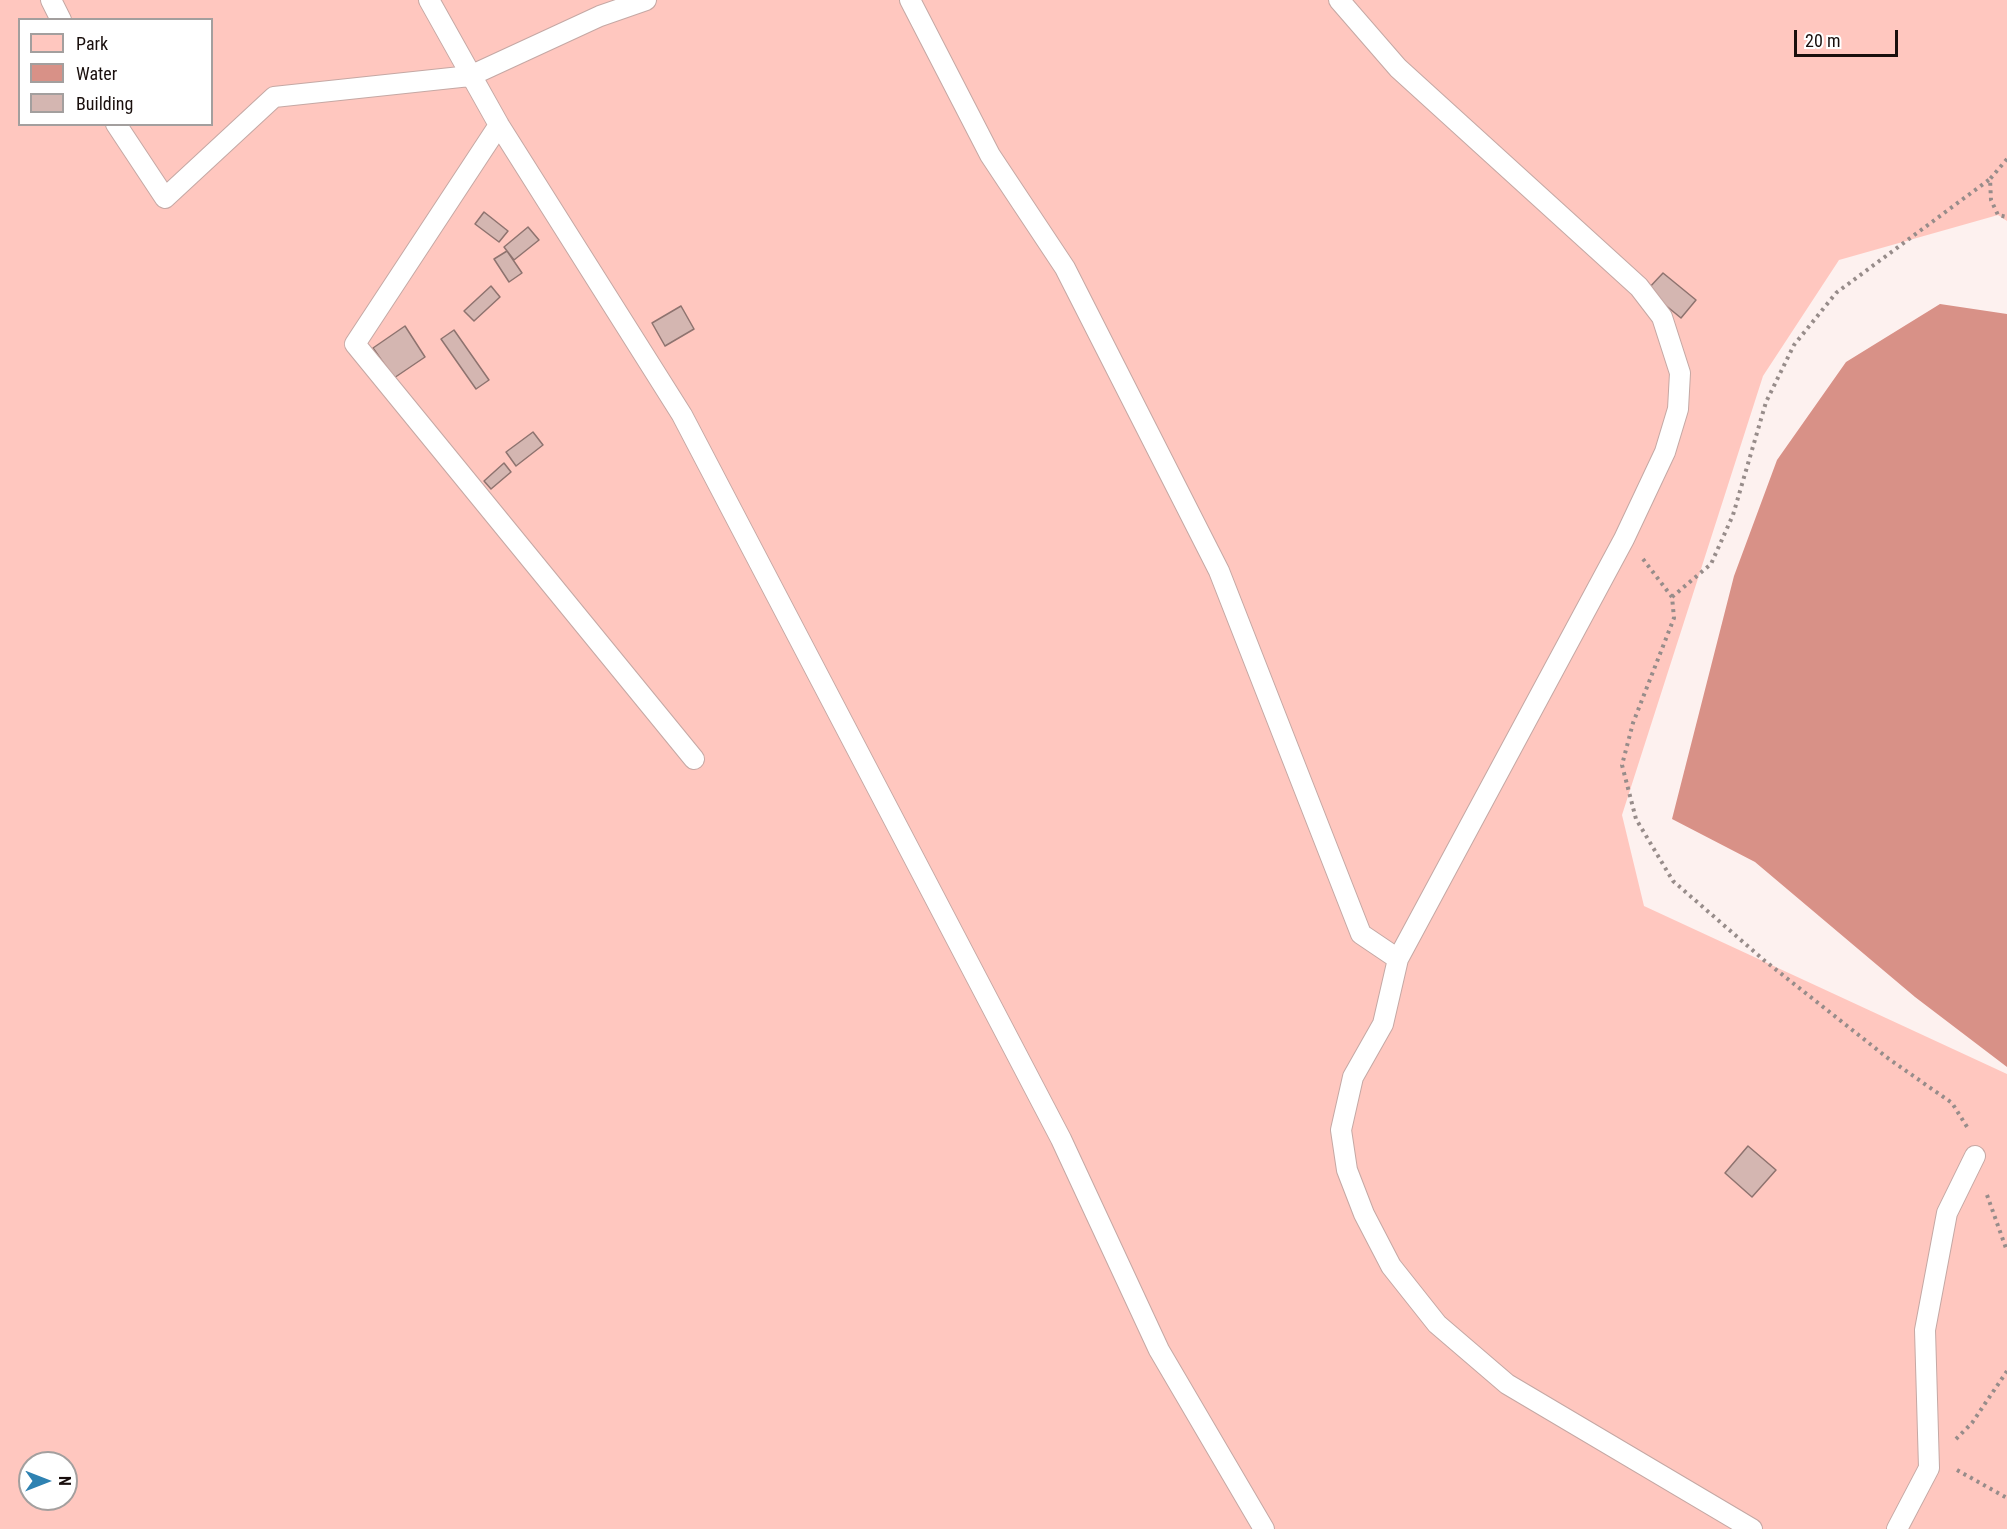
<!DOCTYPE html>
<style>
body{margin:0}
#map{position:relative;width:2007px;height:1529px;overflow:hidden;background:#fdf1ef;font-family:"Roboto Condensed",sans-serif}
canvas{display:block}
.legend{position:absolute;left:18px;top:18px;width:195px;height:108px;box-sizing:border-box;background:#fff;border:2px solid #a39f9e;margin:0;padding:8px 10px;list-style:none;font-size:18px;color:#190f0d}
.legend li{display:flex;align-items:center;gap:12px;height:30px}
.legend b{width:30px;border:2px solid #a39f9e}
.north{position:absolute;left:18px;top:1451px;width:60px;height:60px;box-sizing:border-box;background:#fff;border:2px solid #a39f9e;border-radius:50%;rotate:90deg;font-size:16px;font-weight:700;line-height:24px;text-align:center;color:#190f0d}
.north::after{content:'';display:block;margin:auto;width:21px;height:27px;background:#2e82b2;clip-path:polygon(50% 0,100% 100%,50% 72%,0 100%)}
.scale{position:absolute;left:1794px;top:30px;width:104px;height:27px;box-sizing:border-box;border:3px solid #190f0d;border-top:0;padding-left:8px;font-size:18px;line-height:21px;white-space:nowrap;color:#190f0d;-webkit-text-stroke:4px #fff;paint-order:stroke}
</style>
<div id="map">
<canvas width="2007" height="1529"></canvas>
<ul class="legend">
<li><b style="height:16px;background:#ffc7bf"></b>Park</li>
<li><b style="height:16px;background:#d89187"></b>Water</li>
<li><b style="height:16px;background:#d4b6b1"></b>Building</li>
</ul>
<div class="north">N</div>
<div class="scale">20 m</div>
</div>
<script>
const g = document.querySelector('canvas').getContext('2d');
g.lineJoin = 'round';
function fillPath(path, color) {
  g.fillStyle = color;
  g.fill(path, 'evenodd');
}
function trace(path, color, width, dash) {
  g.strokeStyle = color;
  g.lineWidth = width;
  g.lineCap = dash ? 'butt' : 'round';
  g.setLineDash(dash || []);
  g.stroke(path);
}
const green = new Path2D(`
 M0,0H2007V221L1998,215L1839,260L1763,376L1622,815L1644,906L2007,1074V1529H0ZM20,20H212V124H20ZM30,1463H66V1499H30Z`);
const water = new Path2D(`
 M1940,304L2007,314V1067L1915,997L1755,862L1672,819L1734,576L1777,460L1846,362Z`);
const building = new Path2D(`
 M484,212L508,231L499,242L475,224Z
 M528,227L539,240L514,260L504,247Z
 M507,251L522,273L509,282L494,259Z
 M1663,273L1696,300L1681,318L1647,290Z
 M491,286L500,297L474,321L464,311Z
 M681,306L694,329L665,346L652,323Z
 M405,326L425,357L394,378L373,348Z
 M454,330L489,380L476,389L441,339Z
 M533,432L543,445L516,466L506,452Z
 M504,463L511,472L491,489L484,481Z
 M1748,1146L1776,1170L1752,1197L1725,1173Z`);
const path = new Path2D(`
 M2007,159L1990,179L1991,200L1998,215L2007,217
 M1643,559L1672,597L1674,618L1633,723L1622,765L1636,819L1673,881L1765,961L1889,1059L1952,1103L1969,1130
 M1672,597L1711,564L1733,515L1766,402L1794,345L1836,293L1990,179
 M1987,1195L2007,1251
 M1956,1439L1972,1423L2007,1371
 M1957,1470L2007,1498`);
const service = new Path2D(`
 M51,0L61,20
 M429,0L499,125L682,415L1061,1139L1159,1350L1264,1529
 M910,0L990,155L1065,268L1219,571L1361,934L1398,959
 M1339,0L1398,68L1639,287L1662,317L1680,373L1678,409L1665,452L1624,539L1398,959L1383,1024L1353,1077L1341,1130L1347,1170L1364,1214L1391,1266L1437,1324L1507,1384L1752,1529
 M116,124L165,198L274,97L470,76L600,16L646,0
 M499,125L355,344L694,759
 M1897,1529L1929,1468L1925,1330L1947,1213L1975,1156`);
fillPath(green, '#ffc7bf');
fillPath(water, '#d89187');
fillPath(building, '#d4b6b1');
trace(building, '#8e736f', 1.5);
trace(service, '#c5a8a4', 22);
trace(path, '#978c8a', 4, [3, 4.5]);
trace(service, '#fff', 20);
</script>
